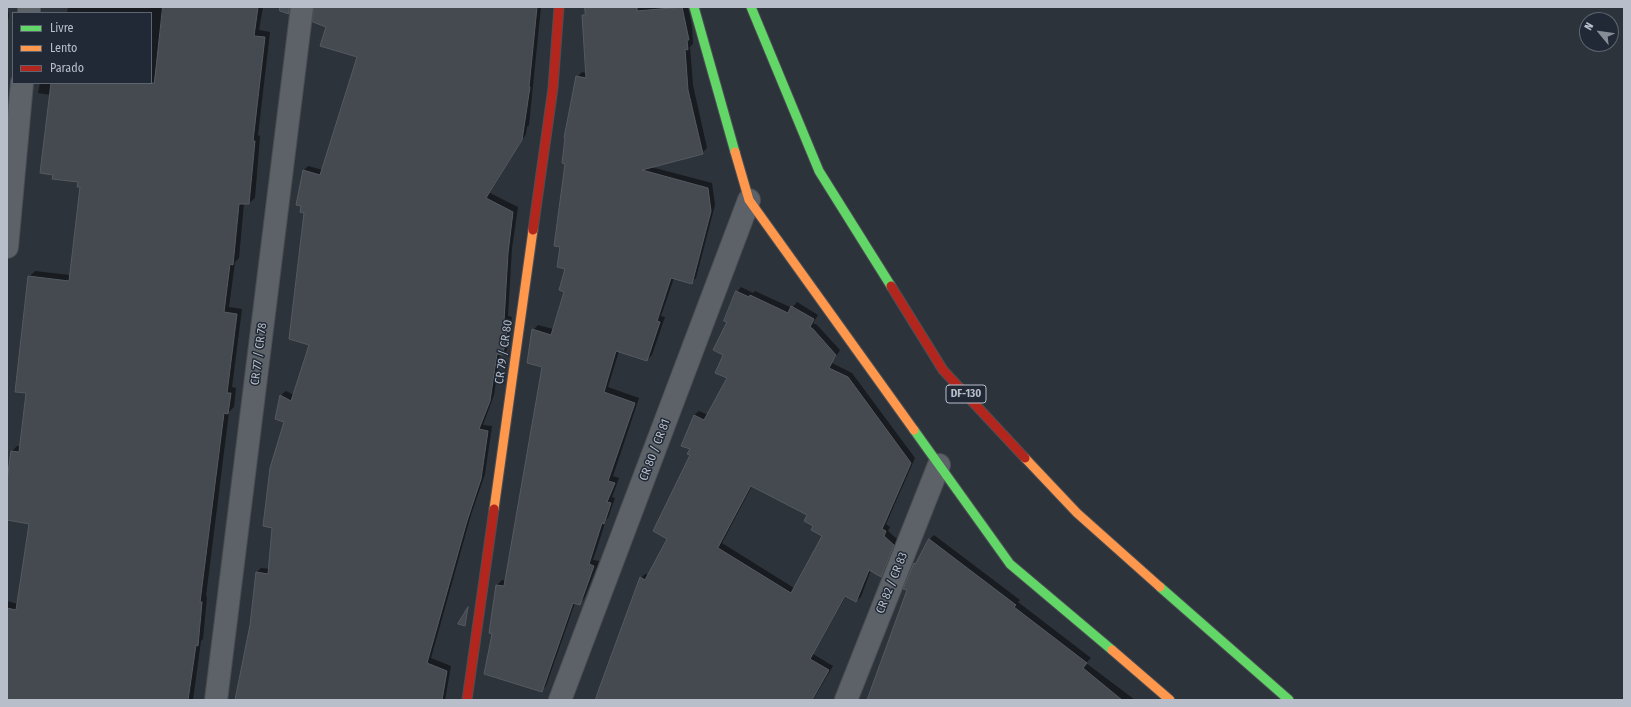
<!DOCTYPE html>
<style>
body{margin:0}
#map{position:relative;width:1631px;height:707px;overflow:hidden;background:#2d333a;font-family:"Fira Sans Condensed",sans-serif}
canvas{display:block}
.frame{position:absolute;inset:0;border:8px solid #b8bfca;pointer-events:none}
.legend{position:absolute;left:12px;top:12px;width:140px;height:72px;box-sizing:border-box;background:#202935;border:1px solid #5d6571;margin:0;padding:5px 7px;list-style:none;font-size:12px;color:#b8bfca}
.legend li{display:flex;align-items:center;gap:8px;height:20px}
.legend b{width:20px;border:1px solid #5d6571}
.north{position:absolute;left:1579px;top:12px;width:40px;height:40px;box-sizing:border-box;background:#202935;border:1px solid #5d6571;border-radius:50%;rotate:299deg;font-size:11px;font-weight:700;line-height:16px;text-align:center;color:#b8bfca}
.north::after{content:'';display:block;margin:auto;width:14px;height:18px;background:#878e98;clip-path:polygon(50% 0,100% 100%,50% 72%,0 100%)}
</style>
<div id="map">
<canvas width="1631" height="707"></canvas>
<div class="frame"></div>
<ul class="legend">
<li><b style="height:5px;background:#63d668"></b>Livre</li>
<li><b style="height:5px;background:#ff974d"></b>Lento</li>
<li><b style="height:5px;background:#b3261e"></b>Parado</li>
</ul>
<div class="north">N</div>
</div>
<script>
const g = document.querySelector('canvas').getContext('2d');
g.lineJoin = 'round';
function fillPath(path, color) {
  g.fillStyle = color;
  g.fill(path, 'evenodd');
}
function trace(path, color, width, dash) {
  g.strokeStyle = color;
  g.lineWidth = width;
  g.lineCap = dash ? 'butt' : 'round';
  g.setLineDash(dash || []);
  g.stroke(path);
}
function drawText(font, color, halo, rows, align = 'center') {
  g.font = font + ' "Fira Sans Condensed",sans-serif';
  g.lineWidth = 3;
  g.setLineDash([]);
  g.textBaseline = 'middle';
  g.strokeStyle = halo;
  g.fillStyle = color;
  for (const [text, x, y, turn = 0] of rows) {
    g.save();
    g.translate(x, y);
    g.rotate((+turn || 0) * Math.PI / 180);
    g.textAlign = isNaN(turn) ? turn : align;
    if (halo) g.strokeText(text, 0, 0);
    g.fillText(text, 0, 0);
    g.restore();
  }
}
const shadow = new Path2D(`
 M7,7L9,15L7,27Z
 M68,7H263L259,30L270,32L258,135L260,136L255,198L249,203H244L239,258L235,262L229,307L242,309L232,387L236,388L234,407L229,412L206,596L207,597L203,639L201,641L193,700H7V601L18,604L30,523L7,519V485L12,451L17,446H21L27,392L29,277L35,271L70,275L82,187L79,181L54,174L50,95L38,93L40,83H151V13H67Z
 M323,7H541L529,125L527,127L526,134L490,193L518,207L512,248L508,316L512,317L507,350L502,354H500L494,395L483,425L492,426L485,474L471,515L431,658L451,666L445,700H236L251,625L257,572L261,568L270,569L286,421L276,418L281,395L286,391L294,395L310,344L304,170L308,166L323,170L358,56L327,26Z
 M587,7H688L692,26L693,44L690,47L693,85L707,148L702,153L651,167L712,183L715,205L696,278L691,283L674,278L661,316L665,317L652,355L647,360L619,351L608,387L639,398L613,476L619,478L612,497L615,498L608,518L606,520L593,560L599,561L584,599L579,604L575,603L546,686L541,691L485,674L493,633L497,585L502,580L506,581L543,366L533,330L538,325L553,329L565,291L566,268L561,246L577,77L582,72L586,73L583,16L588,10Z
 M741,287L753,293L755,291L792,308L797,302L818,315L813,323L817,325L840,350L832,363L852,373L915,458L886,524L890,527L888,531L898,540L886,571L881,575L871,570L861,597L856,601L846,596L813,654L833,666L813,700H594L600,687L609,665H608L641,578L645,574L649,575L668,539L691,455L694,415L699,411L708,415L728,378L724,354L728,321L737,292ZM752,486L809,515L815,526L823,536L794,588L722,543Z
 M934,535L1020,600L1018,602L1091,658L1086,663L1135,700H879L908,590L905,588L915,563L919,559L930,539Z`);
const building = new Path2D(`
 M163,7H258L254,36L265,37L253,141H255L249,204H239L233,265L230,264L224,312L237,314L227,393H231L228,414L224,413L200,602H202L198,646L196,645L188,700H7V608L16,610L29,524L7,520V480L11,451L19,452L26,393L15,392L28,276L69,281L80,187H77L78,182L52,179L53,175L40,173L51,83H154Z
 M280,7H289V14L280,11Z
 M314,7H537L529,87H530L522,140L486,198L513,212L508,253L504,321L508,322L503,355L497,354L490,401L479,429L488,431L481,479L467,521L427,663L447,671L442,700H235L250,625L256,572L268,574L272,528L263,526L270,468L284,422L275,419L280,395L291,401L309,345L289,339L304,213L300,212L301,206L296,205L303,170L320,175L357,57L320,46L326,27L313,22Z
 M585,7H637V11L682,7L689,40H687L688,50L685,49L688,90L703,154L642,170L708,188L711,211L692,284L671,278L657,321L660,322L647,361L616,351L604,392L635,403L608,481L615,483L607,502L611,503L604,524L602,523L589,564L594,566L580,605L573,603L542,692L484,674L492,634L489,633L496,585L504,586L542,367L527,363L532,329L551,335L564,292L559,290L565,269L557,267L560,247L554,246L565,164L562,163L565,138H564L576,76L586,78L582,15H585Z
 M736,291L749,297L750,295L788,313L791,306L814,319L810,327L813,329L836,355L829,368L848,377L911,463L882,529L886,531L884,536L894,545L881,577L869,570L856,602L845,596L810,659L829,670L812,700H595L640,577L645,580L667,539L653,531L690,455L687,454L690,449L681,446L694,415L704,420L727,378L715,373L723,355L713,350L727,322L724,321ZM751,486L807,515L804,521L813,526L811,530L822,536L791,593L718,548Z
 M929,539L1016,605L1014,607L1087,663L1083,668L1122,700H867L907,590L903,589L914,563L915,564Z
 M468,607L465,626L458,624Z`);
const street = new Path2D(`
 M29,13V7
 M7,247L22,83
 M216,700L302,7
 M560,700L749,200
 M846,700L939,465`);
const fast = new Path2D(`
 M694,7L735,152
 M751,7L819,171L891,286
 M914,430L1010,564L1112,650
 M1160,587L1289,700`);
const slow = new Path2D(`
 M735,152L749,200L914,430
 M1025,458L1077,513L1160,587
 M494,509L533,230
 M1112,650L1170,700`);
const jam = new Path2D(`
 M533,230L553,88L559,7
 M891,286L943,370L1025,458
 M467,700L494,509`);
const shields = [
 [966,394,40]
];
const shieldNames = [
 ["DF-130",966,394]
];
const streetNames = [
 ["CR 79 / CR 80",504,352,-82],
 ["CR 77 / CR 78",259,354,-83],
 ["CR 80 / CR 81",655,450,-69],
 ["CR 82 / CR 83",892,583,-68]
];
fillPath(shadow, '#0007');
fillPath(building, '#454a50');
trace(building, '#555a61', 1);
trace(street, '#4b4f54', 24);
trace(fast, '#4b4f54', 11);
trace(slow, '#4b4f54', 11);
trace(jam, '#4b4f54', 11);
trace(street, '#5d6168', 22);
trace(fast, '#63d668', 9);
trace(slow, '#ff974d', 9);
trace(jam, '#b3261e', 9);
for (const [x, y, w] of shields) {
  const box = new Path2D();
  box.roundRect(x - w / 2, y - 9, w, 18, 3);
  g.fillStyle = '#202935';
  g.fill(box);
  trace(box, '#b8bfca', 1);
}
drawText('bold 11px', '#b8bfca', null, shieldNames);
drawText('12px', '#b8bfca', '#202935', streetNames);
</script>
